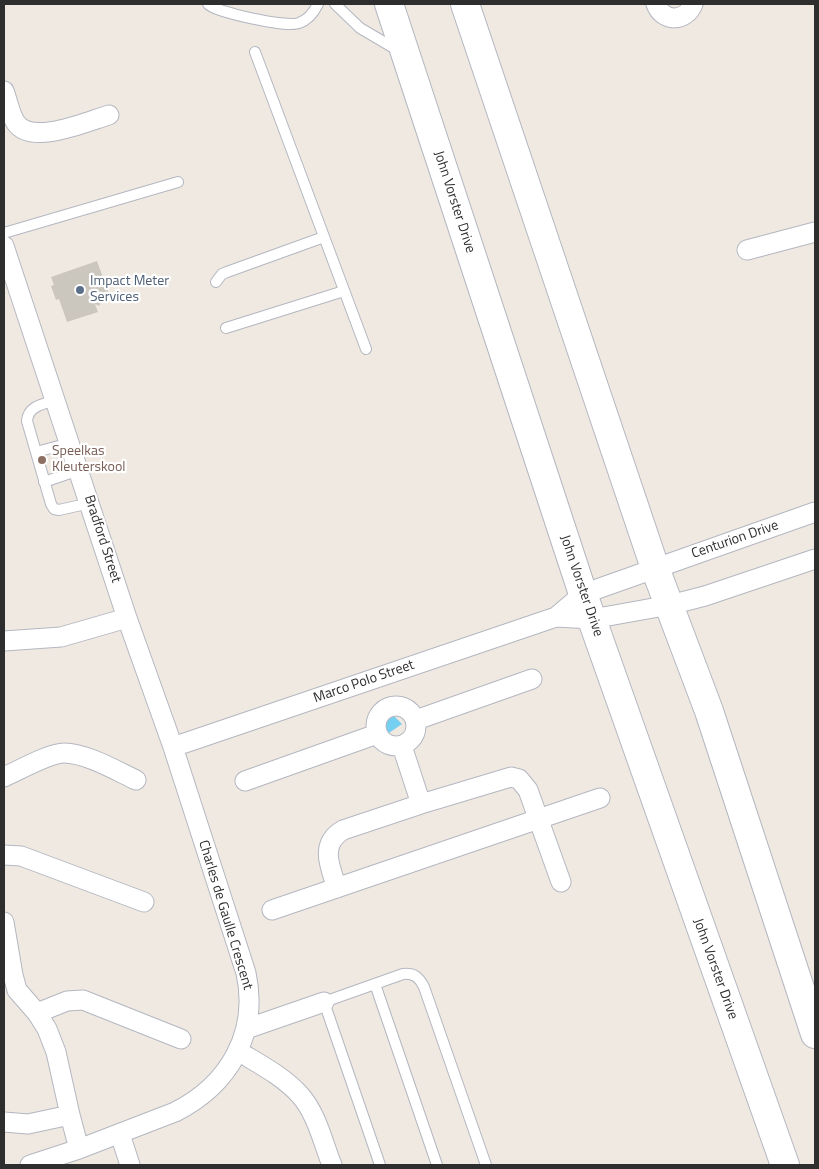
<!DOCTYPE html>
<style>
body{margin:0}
#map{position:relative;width:819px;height:1169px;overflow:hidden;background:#efe9e1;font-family:"Titillium Web",sans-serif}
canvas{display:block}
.frame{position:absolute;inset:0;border:5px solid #2e2e2e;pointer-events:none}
</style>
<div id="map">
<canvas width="819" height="1169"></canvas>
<div class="frame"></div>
</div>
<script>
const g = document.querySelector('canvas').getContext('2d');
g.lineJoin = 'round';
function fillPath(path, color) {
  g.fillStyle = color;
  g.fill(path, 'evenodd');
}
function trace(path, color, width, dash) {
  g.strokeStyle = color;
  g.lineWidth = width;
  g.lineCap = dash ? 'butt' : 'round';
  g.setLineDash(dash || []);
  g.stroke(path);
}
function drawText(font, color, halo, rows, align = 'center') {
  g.font = font + ' "Titillium Web",sans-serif';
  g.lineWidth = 4.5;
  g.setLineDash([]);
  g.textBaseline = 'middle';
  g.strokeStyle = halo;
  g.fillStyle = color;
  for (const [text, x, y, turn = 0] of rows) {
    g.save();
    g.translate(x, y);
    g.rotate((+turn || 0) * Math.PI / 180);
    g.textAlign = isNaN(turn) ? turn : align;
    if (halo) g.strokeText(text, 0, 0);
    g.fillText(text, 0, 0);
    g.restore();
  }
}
const water = new Path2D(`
 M385,712L391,713L402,724L386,735L378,726L380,718Z`);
const building = new Path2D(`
 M97,261L109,294L99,295L104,297L99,306L95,304L98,312L67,322L59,299L56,300L51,286L54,285L51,277Z`);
const lane = new Path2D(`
 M208,4C215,12 287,28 299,23C308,20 314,12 318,4
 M335,4L360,28L399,51
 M255,52L366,349
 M4,233L178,182
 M216,282L222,274L227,272L324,237
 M226,328L344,291
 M56,400C43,404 28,406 27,421L51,504L54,509L59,510L90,503
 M36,452L70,443
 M44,482L79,470
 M375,984L437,1165
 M380,1165L324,1002L403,974C414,973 419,977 424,987L486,1165`);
const street = new Path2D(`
 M656,4C663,23 686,22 693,4
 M4,91C8,101 10,115 16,123C32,146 88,121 109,115
 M4,246L127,618L173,747L246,973C259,1033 229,1085 175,1112L79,1149L30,1165
 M747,250L815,232
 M556,617L583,594L815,512
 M4,641L61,637L127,618
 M376 726a20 20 0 1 1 40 0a20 20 0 1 1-40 0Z
 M416,720L532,679
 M402,746L421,804
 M173,747L556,617L592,619L670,605L705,596L815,559
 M4,777C18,771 49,753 64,753C86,753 117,771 136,780
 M245,781L377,734
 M4,855L21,856L144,902
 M337,888C330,867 319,844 343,830L421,804L511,777L519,779L528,790L561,882
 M272,910L600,798
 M4,922L13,975L17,990L37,1013L47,1029L56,1052L70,1115L79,1149
 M37,1013L67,1001L83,1000L181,1039
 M246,1029L324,1002
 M238,1051C259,1064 283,1076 300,1095C317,1114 323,1143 332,1165
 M4,1122L28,1124L70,1115
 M120,1134L130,1165`);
const secondary = new Path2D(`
 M389,4L583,594L785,1165
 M465,4L655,568L709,711L815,1034`);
const markers = [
 [80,290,5,"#5c6f8a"],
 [42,460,5,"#8d6e63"]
];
const streetNames = [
 ["John Vorster Drive",454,202,72],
 ["Bradford Street",102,539,72],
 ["Centurion Drive",735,540,-19],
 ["John Vorster Drive",581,586,71],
 ["Marco Polo Street",364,682,-19],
 ["Charles de Gaulle Crescent",225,915,73],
 ["John Vorster Drive",715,969,70]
];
const serviceNames = [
 ["Impact Meter",90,282],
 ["Services",90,298]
];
const educationNames = [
 ["Speelkas",52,452],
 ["Kleuterskool",52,468]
];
fillPath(water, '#75cff0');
fillPath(building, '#cbc7bf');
trace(lane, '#b4b7c1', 12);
trace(street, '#b4b7c1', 21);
trace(secondary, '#b4b7c1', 30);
trace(lane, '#fff', 10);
trace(street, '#fff', 19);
trace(secondary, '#fff', 28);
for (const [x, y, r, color] of markers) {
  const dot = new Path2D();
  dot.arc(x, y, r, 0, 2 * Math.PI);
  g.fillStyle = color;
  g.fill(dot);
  trace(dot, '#fff', 2);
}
drawText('14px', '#2e2e2e', '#fff', streetNames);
drawText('14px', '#4e5e75', '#fff', serviceNames, 'left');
drawText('14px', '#785e54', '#fff', educationNames, 'left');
</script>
